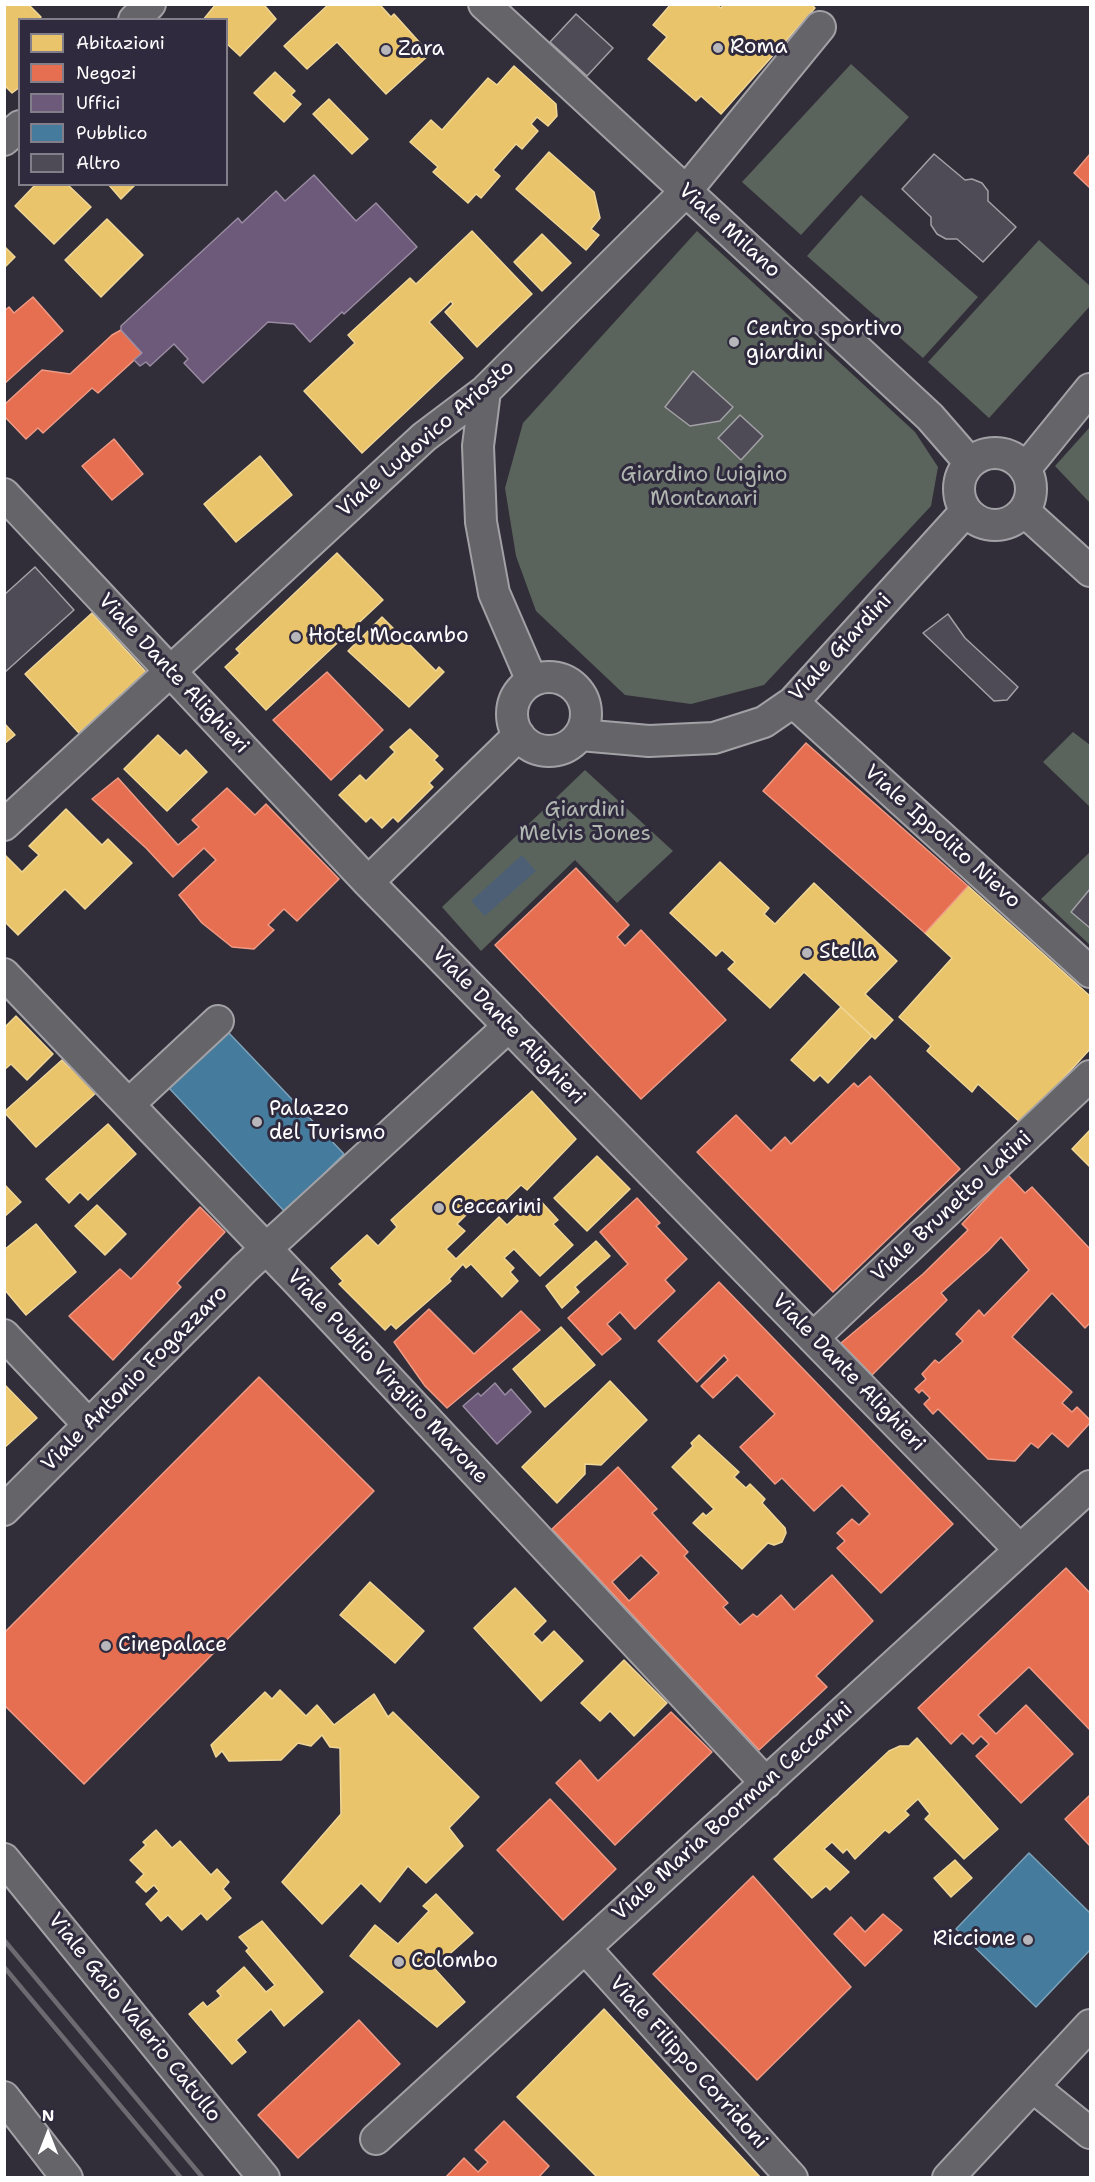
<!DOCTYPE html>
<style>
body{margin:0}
#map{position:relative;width:1095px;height:2182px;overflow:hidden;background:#312e39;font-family:"Shantell Sans",sans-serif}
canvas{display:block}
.frame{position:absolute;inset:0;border:6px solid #fff;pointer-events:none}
.legend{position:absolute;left:18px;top:18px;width:210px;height:168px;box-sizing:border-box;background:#2f2a3d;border:2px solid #827f8b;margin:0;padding:8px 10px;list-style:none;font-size:18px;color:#fff}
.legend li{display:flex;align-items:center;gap:12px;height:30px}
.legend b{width:30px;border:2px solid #827f8b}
.north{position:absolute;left:18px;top:2104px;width:60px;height:60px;-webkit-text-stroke:4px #2f2a3d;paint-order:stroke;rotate:0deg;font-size:16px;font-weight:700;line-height:24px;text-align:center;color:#fff}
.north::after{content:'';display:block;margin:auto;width:21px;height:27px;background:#fff;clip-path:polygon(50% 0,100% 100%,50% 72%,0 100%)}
</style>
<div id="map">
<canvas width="1095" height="2182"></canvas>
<div class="frame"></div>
<ul class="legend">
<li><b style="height:16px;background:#e9c46a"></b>Abitazioni</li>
<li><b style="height:16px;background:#e76f51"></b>Negozi</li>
<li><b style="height:16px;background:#6d597a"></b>Uffici</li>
<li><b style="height:16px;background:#457b9d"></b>Pubblico</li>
<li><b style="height:16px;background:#4f4b56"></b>Altro</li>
</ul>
<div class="north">N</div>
</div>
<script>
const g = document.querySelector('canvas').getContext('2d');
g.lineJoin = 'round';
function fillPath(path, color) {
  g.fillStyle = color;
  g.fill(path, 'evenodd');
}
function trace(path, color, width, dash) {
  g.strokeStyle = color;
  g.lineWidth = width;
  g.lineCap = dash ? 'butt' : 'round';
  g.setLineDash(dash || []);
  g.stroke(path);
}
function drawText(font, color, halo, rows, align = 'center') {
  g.font = font + ' "Shantell Sans",sans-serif';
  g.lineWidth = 6;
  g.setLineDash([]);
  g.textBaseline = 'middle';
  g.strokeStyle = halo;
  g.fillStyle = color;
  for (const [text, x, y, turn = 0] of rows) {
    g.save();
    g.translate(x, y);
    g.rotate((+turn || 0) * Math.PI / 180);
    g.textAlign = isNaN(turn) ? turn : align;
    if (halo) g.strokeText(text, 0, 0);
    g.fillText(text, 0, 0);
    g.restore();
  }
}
const green = new Path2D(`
 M851,64L909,117L801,235L742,182Z
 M861,195L978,297L923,358L807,256Z
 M697,231L915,432L938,467L931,506L764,685L691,704L625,695L536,611L516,556L505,488L523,423Z
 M1039,240L1090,286V306L989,418L928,362Z
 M1090,427V503L1055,466Z
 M1073,732L1090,745V807L1043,762Z
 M585,770L673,851L617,903L575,860L481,951L442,907Z
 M1090,852V945L1041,899Z`);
const water = new Path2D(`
 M522,855L536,871L485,916L471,901Z`);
const homes = new Path2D(`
 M8,4H28L41,17L38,20H20V87L12,93L4,85V8Z
 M216,4H267L265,6L276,19L240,56L226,43V20H203Z
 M329,4H383L381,6L391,17L394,14L430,54L386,94L337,42L307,69L284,46Z
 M671,4H716L721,8L724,4H811L815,8L721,114L701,96L696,101L648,59L667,37L653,25Z
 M514,66L556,104L557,116L548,126L537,117L531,124L538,131L522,149L516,144L493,170L500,176L481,198L476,194L468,203L433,172L438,167L410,142L431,120L442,130L488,78L497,85Z
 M275,72L295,91L291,95L301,104L284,122L254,93Z
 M329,99L368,139L352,154L313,114Z
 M549,152L594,192L600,218L591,229L599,235L586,250L516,189Z
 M67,184L91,207L54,244L15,206L36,184Z
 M108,184H136L121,199Z
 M107,219L143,255L101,297L65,260Z
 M472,231L532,294L477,347L445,312L453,304L451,301L429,322L463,358L362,453L304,391L355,343L348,335L410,278L416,284Z
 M542,234L571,263L542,291L514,262Z
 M4,246L15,257L4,268Z
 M260,456L292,495L236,542L204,504Z
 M337,553L383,600L266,710L225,667L240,653L236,649Z
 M92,613L146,672L79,733L25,674Z
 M382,617L436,671L439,667L444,672L409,707L348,651Z
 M4,723L15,735L4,744Z
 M410,729L438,756L434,760L443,769L429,783L433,787L398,822L393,817L382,828L371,817L366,822L339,795L360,775L366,781L395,752L390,747Z
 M158,735L180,756L186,750L207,772L167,811L124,769Z
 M66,809L102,845L108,839L132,863L85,909L65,889L18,935L4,921V854L22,872L39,855L29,846Z
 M720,862L769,908L764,914L775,924L814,883L897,961L865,994L893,1020L875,1039L804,972L770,1008L728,969L735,962L722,950L716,956L670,913Z
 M968,886L1090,996V1049L1022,1124L978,1084L972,1092L927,1051L931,1046L899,1017L952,958L925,933Z
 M841,1007L872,1036L828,1083L820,1075L814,1081L791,1060Z
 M16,1016L53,1054L27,1080L11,1064L4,1070V1028Z
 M62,1060L70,1068L73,1065L97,1092L36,1147L4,1112Z
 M532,1091L576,1139L527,1190L521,1185L492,1213L482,1199L457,1224L465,1231L446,1249L456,1259L499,1217L507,1225L537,1197L558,1220L553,1224L573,1245L540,1276L514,1249L504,1258L514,1268L510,1272L518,1281L502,1297L471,1264L466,1268L463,1264L449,1279L451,1281L396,1329L391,1324L385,1330L339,1284L343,1281L331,1268L367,1235L378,1246L397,1227L391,1220Z
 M108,1124L136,1154L88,1200L80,1192L69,1203L46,1179Z
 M1090,1130V1167L1072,1149Z
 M597,1156L630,1189L587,1231L554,1198Z
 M4,1184L21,1202L4,1217Z
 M97,1205L126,1234L105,1255L75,1226Z
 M36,1224L76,1272L26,1315L4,1289V1250Z
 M596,1241L610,1256L575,1287L579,1292L562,1308L546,1286Z
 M561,1327L595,1365L545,1407L513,1369Z
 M610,1381L647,1420L601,1465L585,1464V1474L557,1503L522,1467Z
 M4,1384L37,1418L4,1448Z
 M699,1435L739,1472L734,1477L746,1488L750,1484L765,1499L762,1503L785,1528L786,1533L782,1542L774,1545L768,1543L742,1569L693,1523L703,1513L706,1516L714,1509L672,1467L693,1446L691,1443Z
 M370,1582L424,1631L395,1663L340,1615Z
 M515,1588L546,1621L533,1634L542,1643L554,1631L583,1661L541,1701L474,1628Z
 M624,1660L667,1703L634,1736L610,1711L600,1721L581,1703Z
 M280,1690L306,1716L317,1705L334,1725L374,1694L388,1717L393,1712L479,1797L449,1828L463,1846L426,1883L408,1866L380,1902L361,1883L322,1924L282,1882L341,1814L340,1748L330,1747L322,1735L311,1746L298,1743L281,1760L229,1761L222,1751L216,1757L211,1745L265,1692L272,1699Z
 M917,1738L998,1829L964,1859L925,1819L930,1814L918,1799L905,1811L909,1815L889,1833L885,1830L855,1859L847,1849L843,1853L832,1842L824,1849L849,1872L830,1890L826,1886L812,1898L774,1859L889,1751L900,1746H909Z
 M156,1830L172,1848L180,1841L211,1875L217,1869L229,1882L223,1889L231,1898L207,1920L201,1913L182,1930L168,1915L161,1921L146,1904L159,1891L154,1885L146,1892L136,1882L144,1874L130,1860L146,1845L143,1842Z
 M955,1860L972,1878L951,1897L934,1878Z
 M436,1894L473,1933L434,1968L465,2002L437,2027L350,1956L375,1925L398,1944L429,1911L423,1906Z
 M262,1921L323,1992L284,2026L271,2009L236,2040L246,2052L232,2064L189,2014L203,2002L207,2007L221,1996L217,1991L244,1967L266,1992L275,1985L246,1951L249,1948L239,1937Z
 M604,2009L761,2178H598L517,2097Z`);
const shops = new Path2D(`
 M1090,154V188L1074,173Z
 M33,297L63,331L4,384V311L9,307L14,313Z
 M121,330L142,353L98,393L92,388L43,433L38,428L26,439L4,416V405L42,370L70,374L112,335Z
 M114,439L143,474L112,500L82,466Z
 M327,672L383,730L331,780L273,720Z
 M806,743L968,886L925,933L763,791Z
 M118,778L178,845L199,827L192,820L227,788L255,815L266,804L339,879L297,921L284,909L268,925L274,930L254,949L232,947L202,923L179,895L216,860L204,848L173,877L146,848L92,799Z
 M576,868L629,925L617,937L625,946L641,930L726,1020L641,1099L495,945Z
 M870,1076L960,1169L833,1292L697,1152L736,1115L771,1151L785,1137L791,1144L854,1083L858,1087Z
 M1008,1175L1025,1193L1032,1187L1090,1249V1323L1085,1328L1052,1293L1012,1337L1072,1392L1062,1403L1072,1412L1077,1407L1090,1420V1423L1068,1447L1052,1433L1038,1448L1031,1443L1015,1461L988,1459L938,1409L933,1414L924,1404L930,1398L922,1390L919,1393L915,1389L926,1379L922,1374L935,1360L939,1363L963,1341L956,1334L979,1310L984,1316L1029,1270L1001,1237L988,1251L941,1293L947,1300L872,1375L841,1343L923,1274L968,1230L962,1224Z
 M637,1198L660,1223L656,1226L687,1259L665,1280L675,1291L635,1329L620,1312L607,1324L621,1339L602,1355L568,1318L628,1264L600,1232Z
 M200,1207L225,1232L177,1283L181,1287L113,1360L69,1316L120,1269L131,1279Z
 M719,1282L953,1524L881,1593L837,1548L845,1541L837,1533L852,1519L859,1525L870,1514L842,1485L814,1511L782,1478L775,1484L740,1447L775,1414L737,1375L713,1398L701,1386L728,1360L724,1355L697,1382L658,1341Z
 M429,1309L474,1354L521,1311L540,1330L447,1408L425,1386L394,1342Z
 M259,1377L374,1491L84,1784L4,1705V1633Z
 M618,1467L657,1509L652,1513L688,1552L684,1556L728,1603L723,1607L740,1625L753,1614L757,1617L781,1595L794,1610L832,1575L873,1621L816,1676L827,1687L759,1750L552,1529ZM641,1555L659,1573L629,1601L612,1582Z
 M1066,1568L1090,1593V1730L1029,1667L978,1715L996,1734L1026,1705L1073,1754L1021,1803L976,1756L989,1744L981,1736L973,1744L962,1733L951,1744L918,1708Z
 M671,1712L712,1752L615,1845L556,1783L580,1760L598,1781Z
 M1090,1795V1846L1065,1819Z
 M550,1799L616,1869L563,1920L497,1850Z
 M753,1876L851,1987L757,2080L653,1974Z
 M883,1914L902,1930L865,1966L834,1934L851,1917L865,1932Z
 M359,2020L400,2064L298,2158L258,2115Z
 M504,2121L549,2166L538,2178H445L464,2158L478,2172L488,2162L475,2150Z`);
const offices = new Path2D(`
 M314,175L356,221L376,203L417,247L344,314L342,312L310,342L294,324L268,322L203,383L184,363L188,359L174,344L150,366L146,362L140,366L134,360L142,353L121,330V326L238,218L242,223L276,191L285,201Z
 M495,1383L505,1395L511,1389L531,1412L497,1444L463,1406L478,1393L481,1396Z`);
const public = new Path2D(`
 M228,1032L344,1154L285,1212L169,1088Z
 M1029,1853L1090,1913V1950L1036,2007L956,1929Z`);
const building = new Path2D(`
 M576,14L613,48L587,76L550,42Z
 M934,154L965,180L972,179L982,183L988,191V201L1016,227L983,262L957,239H946L937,234L931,225V217L902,189Z
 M693,371L733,407L720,421L690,426L665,407Z
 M740,415L763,436L741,460L718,438Z
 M35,567L74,610L4,673V595Z
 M948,614L965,638L1018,687L1007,700L994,701L923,633Z
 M1090,889V928L1071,912Z`);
const minor = new Path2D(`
 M484,4L930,417L970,463
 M134,20L150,4
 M4,140L20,126
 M485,391L478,446L481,522L494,593L532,681
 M959 489a36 36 0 1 1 72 0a36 36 0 1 1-72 0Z
 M1025,469L1090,389
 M4,494L368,882L1020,1550
 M1024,511L1090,571
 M512 714a37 37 0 1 1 74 0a37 37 0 1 1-74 0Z
 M793,702L1090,972
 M580,735L649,741L714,738L764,722L793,702L966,511
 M4,825L424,437L485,391L686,191L820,27
 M368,882L519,735
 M4,974L300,1284L766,1783
 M129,1104L218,1021
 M4,1335L89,1425
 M813,1338L1090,1076
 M4,1510L245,1268L509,1026
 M4,1859L264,2178
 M585,1948L792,2178
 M1033,2087L1090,2133
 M4,2097L67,2178
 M376,2139L1090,1486
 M948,2178L1090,2025`);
const rail = new Path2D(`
 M4,1940L203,2178
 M4,1967L181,2178`);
const markers = [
 [718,48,6,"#b7b6ba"],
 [386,50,6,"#b7b6ba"],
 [734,342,6,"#b7b6ba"],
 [296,637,6,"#b7b6ba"],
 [807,953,6,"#b7b6ba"],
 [257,1122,6,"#b7b6ba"],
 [439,1208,6,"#b7b6ba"],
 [106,1646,6,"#b7b6ba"],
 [1028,1940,6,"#b7b6ba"],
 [399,1962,6,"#b7b6ba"]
];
const poiNames = [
 ["Roma",730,48],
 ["Zara",398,50],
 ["Centro sportivo",746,330],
 ["giardini",746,354],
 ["Hotel Mocambo",308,637],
 ["Stella",819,953],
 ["Palazzo",269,1110],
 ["del Turismo",269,1134],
 ["Ceccarini",451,1208],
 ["Cinepalace",118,1646],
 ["Riccione",1016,1940,"right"],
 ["Colombo",411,1962]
];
const streetNames = [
 ["Viale Milano",729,231,42],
 ["Viale Ludovico Ariosto",426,439,-41],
 ["Viale Giardini",841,648,-47],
 ["Viale Dante Alighieri",173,674,47],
 ["Viale Ippolito Nievo",942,837,42],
 ["Viale Dante Alighieri",508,1026,46],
 ["Viale Brunetto Latini",952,1207,-43],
 ["Viale Dante Alighieri",848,1373,46],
 ["Viale Publio Virgilio Marone",387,1377,47],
 ["Viale Antonio Fogazzaro",135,1379,-45],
 ["Viale Maria Boorman Ceccarini",733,1812,-42],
 ["Viale Gaio Valerio Catullo",134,2018,51],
 ["Viale Filippo Corridoni",688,2063,48]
];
const parkNames = [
 ["Giardino Luigino",704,476],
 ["Montanari",704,500],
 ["Giardini",585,811],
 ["Melvis Jones",585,835]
];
fillPath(green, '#5b645c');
fillPath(water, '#4c5f74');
fillPath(homes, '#e9c46a');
trace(homes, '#f0d697', 1.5);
fillPath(shops, '#e76f51');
trace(shops, '#ee9a85', 1.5);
fillPath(offices, '#6d597a');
trace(offices, '#998ba2', 1.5);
fillPath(public, '#457b9d');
trace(public, '#7da3ba', 1.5);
fillPath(building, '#4f4b56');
trace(building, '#a2a1a6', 1.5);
trace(minor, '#a2a1a6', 34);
trace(minor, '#656469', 30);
trace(rail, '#6d6b71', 4.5);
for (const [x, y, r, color] of markers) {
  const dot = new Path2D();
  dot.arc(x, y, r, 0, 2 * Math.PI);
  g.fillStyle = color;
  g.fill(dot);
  trace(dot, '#2f2a3d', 2);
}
drawText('21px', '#fff', '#2f2a3d', poiNames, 'left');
drawText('21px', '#fff', '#2f2a3d', streetNames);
drawText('21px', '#b0b6b0', '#2f2a3d', parkNames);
</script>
